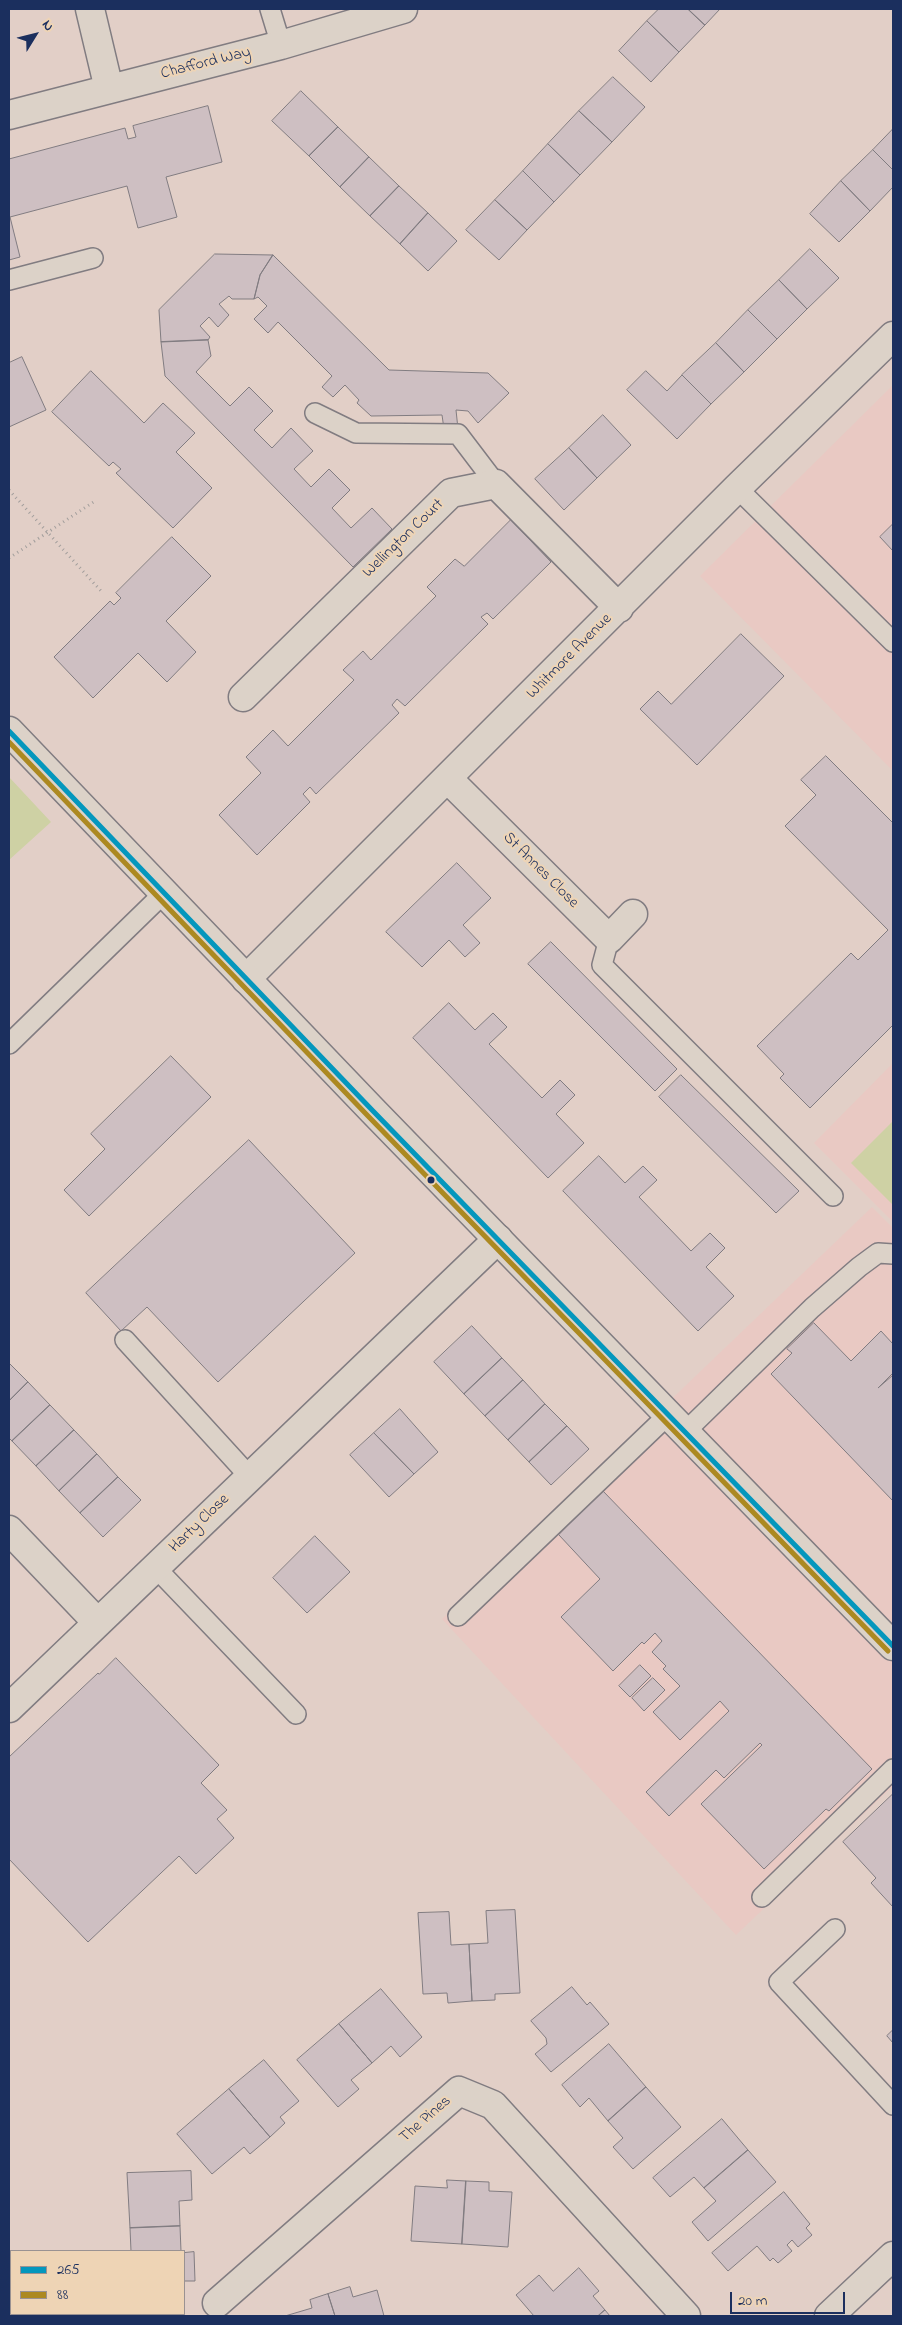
<!DOCTYPE html>
<style>
body{margin:0}
#map{position:relative;width:902px;height:2325px;overflow:hidden;background:#e2cfc7;font-family:"Indie Flower",sans-serif}
canvas{display:block}
.frame{position:absolute;inset:0;border:10px solid #1b2f5e;pointer-events:none}
.legend{position:absolute;left:10px;top:2250px;width:175px;height:65px;box-sizing:border-box;background:#eed4b5;border:1px solid #9a9292;margin:0;padding:6px 9px;list-style:none;font-size:15px;color:#1b2f5e}
.legend li{display:flex;align-items:center;gap:10px;height:25px}
.legend b{width:25px;border:1px solid #9a9292}
.north{position:absolute;left:10px;top:10px;width:50px;height:50px;-webkit-text-stroke:4px #eed4b5;paint-order:stroke;rotate:54deg;font-size:14px;font-weight:700;line-height:20px;text-align:center;color:#1b2f5e}
.north::after{content:'';display:block;margin:auto;width:18px;height:22px;background:#1b2f5e;clip-path:polygon(50% 0,100% 100%,50% 72%,0 100%)}
.scale{position:absolute;left:730px;top:2292px;width:115px;height:22px;box-sizing:border-box;border:2px solid #1b2f5e;border-top:0;padding-left:6px;font-size:15px;line-height:18px;white-space:nowrap;color:#1b2f5e;-webkit-text-stroke:4px #eed4b5;paint-order:stroke}
</style>
<div id="map">
<canvas width="902" height="2325"></canvas>
<div class="frame"></div>
<ul class="legend">
<li><b style="height:6px;background:#0497bd"></b>265</li>
<li><b style="height:6px;background:#ac8921"></b>88</li>
</ul>
<div class="north">N</div>
<div class="scale">20 m</div>
</div>
<script>
const g = document.querySelector('canvas').getContext('2d');
g.lineJoin = 'round';
function fillPath(path, color) {
  g.fillStyle = color;
  g.fill(path, 'evenodd');
}
function trace(path, color, width, dash) {
  g.strokeStyle = color;
  g.lineWidth = width;
  g.lineCap = dash ? 'butt' : 'round';
  g.setLineDash(dash || []);
  g.stroke(path);
}
function drawText(font, color, halo, rows, align = 'center') {
  g.font = font + ' "Indie Flower",sans-serif';
  g.lineWidth = 4;
  g.setLineDash([]);
  g.textBaseline = 'middle';
  g.strokeStyle = halo;
  g.fillStyle = color;
  for (const [text, x, y, turn = 0] of rows) {
    g.save();
    g.translate(x, y);
    g.rotate((+turn || 0) * Math.PI / 180);
    g.textAlign = isNaN(turn) ? turn : align;
    if (halo) g.strokeText(text, 0, 0);
    g.fillText(text, 0, 0);
    g.restore();
  }
}
const built = new Path2D(`
 M893,385V771L700,576Z
 M893,1063V1222L814,1143Z
 M872,1207L893,1228V1786L736,1935L442,1619Z`);
const green = new Path2D(`
 M9,777L51,822L9,860Z
 M893,1121V1205L851,1163Z`);
const building = new Path2D(`
 M659,9H688L705,25L679,52L647,21Z
 M688,9H720L705,25Z
 M647,21L679,52L651,82L619,51Z
 M613,77L645,107L612,142L579,111Z
 M301,91L338,127L309,156L272,121Z
 M208,106L222,162L166,177L177,217L138,228L127,186L10,217L20,257L9,260V159L125,128L128,139L136,137L133,126Z
 M579,111L612,142L580,175L548,144Z
 M338,127L369,157L340,187L309,156Z
 M893,129V170L873,150Z
 M548,144L580,175L554,202L523,171Z
 M873,150L893,170V187L870,211L841,181Z
 M369,157L399,186L370,216L340,187Z
 M523,171L554,202L527,230L495,200Z
 M841,181L870,211L839,242L810,214Z
 M399,186L428,213L400,244L370,216Z
 M495,200L527,230L499,260L466,230Z
 M428,213L457,241L428,271L400,244Z
 M810,249L839,278L807,309L779,280Z
 M215,254L273,255L260,275L254,299H232L229,296L219,304L229,315L218,327L209,317L200,326L210,337L208,340L161,342L159,310Z
 M273,255L389,370L488,373L509,393L478,423L468,411L456,410L458,429H444L442,415L371,416L357,403L359,400L345,385L333,397L322,387L332,376L278,322L268,333L254,319L267,306L258,297L254,299L260,275Z
 M779,280L807,309L777,339L748,310Z
 M748,310L777,339L744,372L716,343Z
 M208,340L211,356L196,372L230,406L249,387L273,411L254,430L272,448L291,428L313,451L294,469L311,487L329,469L350,490L332,508L351,528L372,508L392,529L353,567L165,376L161,342Z
 M716,343L744,372L711,404L682,375Z
 M22,357L46,410L9,427V363Z
 M91,371L144,423L163,403L195,433L176,452L212,488L173,528L116,473L121,469L113,462L109,466L52,412Z
 M646,371L667,391L682,375L711,404L677,439L627,390Z
 M603,415L631,445L597,478L569,448Z
 M569,448L597,478L564,510L535,479Z
 M511,520L551,562L493,619L487,613L481,617L488,624L405,706L397,699L392,705L399,713L316,794L310,787L303,794L310,802L257,855L219,815L261,773L246,757L273,730L288,746L354,680L343,670L363,651L371,660L436,596L427,587L455,559L464,566Z
 M893,524V551L880,537Z
 M172,537L211,576L166,621L196,652L167,682L138,653L93,698L54,657L110,601L114,605L121,598L116,593Z
 M741,634L784,676L697,765L640,709L658,691L671,704Z
 M826,756L893,823V1025L810,1108L780,1078L784,1074L757,1046L851,953L858,960L888,930L785,826L816,795L801,780Z
 M457,863L491,898L463,925L480,943L465,957L449,940L422,967L386,932Z
 M551,942L677,1069L655,1091L528,964Z
 M449,1003L475,1030L493,1013L507,1027L489,1044L542,1098L560,1080L575,1095L556,1114L584,1143L548,1178L413,1038Z
 M171,1056L211,1097L89,1216L64,1190L105,1149L91,1134Z
 M681,1075L799,1191L776,1213L659,1097Z
 M249,1140L355,1253L218,1382L147,1307L121,1331L86,1293Z
 M599,1156L625,1183L643,1166L657,1180L639,1197L691,1251L710,1233L725,1248L706,1267L734,1296L698,1331L563,1191Z
 M814,1323L851,1361L881,1331L893,1344V1373L878,1388L893,1375V1501L771,1374L792,1353L787,1349Z
 M472,1326L502,1358L464,1394L434,1362Z
 M502,1358L523,1380L485,1416L464,1394Z
 M9,1363L28,1382L9,1401Z
 M523,1380L545,1404L508,1440L485,1416Z
 M28,1382L50,1405L12,1441L9,1438V1401Z
 M545,1404L567,1426L529,1462L508,1440Z
 M50,1405L74,1430L36,1466L12,1441Z
 M400,1409L438,1452L414,1474L374,1433Z
 M567,1426L589,1449L551,1485L529,1462Z
 M74,1430L97,1454L59,1491L36,1466Z
 M374,1433L414,1474L389,1497L350,1455Z
 M97,1454L118,1477L80,1513L59,1491Z
 M118,1477L141,1500L103,1537L80,1513Z
 M602,1490L872,1769L829,1811L826,1809L764,1869L701,1804L762,1745L760,1743L724,1778L716,1770L669,1816L646,1792L729,1711L720,1701L680,1740L653,1712L680,1686L663,1669L666,1666L652,1652L662,1641L655,1633L644,1644L642,1642L613,1671L561,1617L600,1579L559,1535Z
 M315,1536L350,1572L307,1613L273,1578Z
 M116,1658L219,1765L201,1783L227,1810L217,1819L234,1838L196,1874L179,1856L88,1942L9,1859V1757L98,1673L99,1674Z
 M640,1665L651,1676L630,1697L619,1686Z
 M653,1678L665,1690L644,1711L632,1698Z
 M893,1794V1907L871,1883L876,1878L843,1842Z
 M515,1910L520,1993L495,1994V2000L472,2001L469,1944L488,1943L486,1911Z
 M449,1912L451,1945L469,1944L472,2001L448,2003L447,1993L423,1994L418,1913Z
 M572,1987L587,2005L590,2002L609,2024L551,2072L535,2054L547,2044L546,2038L531,2021Z
 M381,1989L422,2037L400,2057L391,2046L372,2063L339,2024Z
 M339,2024L372,2063L351,2080L359,2089L338,2107L297,2060Z
 M893,2030V2043L887,2036Z
 M609,2044L646,2087L608,2121L589,2098L580,2107L562,2085Z
 M264,2060L299,2101L280,2117L285,2123L270,2137L229,2089Z
 M646,2087L681,2127L633,2169L613,2147L623,2138L608,2121Z
 M229,2089L270,2137L250,2154L244,2147L212,2174L177,2134Z
 M722,2119L748,2150L704,2188L694,2177L670,2197L653,2178Z
 M748,2150L776,2182L708,2241L692,2222L716,2201L704,2188Z
 M191,2171L192,2200L179,2201L180,2226L130,2228L127,2173Z
 M447,2180L466,2181L462,2244L411,2241L415,2186L447,2188Z
 M466,2181L489,2182V2191L512,2192L508,2247L462,2244Z
 M784,2192L810,2224L806,2228L812,2235L798,2247L792,2240L787,2245L792,2251L778,2263L773,2258L770,2261L757,2246L728,2271L712,2253Z
 M180,2226L181,2251H131L130,2228Z
 M194,2252L195,2281H184V2253Z
 M579,2268L599,2291L593,2296L605,2310L598,2316H534L516,2295L539,2275L553,2291Z
 M350,2287L353,2297L377,2290L384,2316H335L328,2294Z
 M328,2294L335,2316H285L312,2308L310,2300Z
 M605,2310L610,2316H598Z`);
const path = new Path2D(`
 M9,490L101,591
 M9,558L95,501`);
const lane = new Path2D(`
 M270,9L281,45
 M9,280L93,258
 M315,413L356,433L458,434L496,484
 M737,488L893,642
 M609,939L602,965L833,1196
 M9,1044L164,893
 M125,1340L250,1477
 M686,1431L812,1308L859,1267L878,1253L893,1254
 M155,1567L296,1714
 M458,1616L669,1414
 M762,1897L893,1769
 M835,1929L779,1982L893,2105`);
const street = new Path2D(`
 M90,9L109,89
 M9,115L281,45L403,9
 M243,697L451,493L496,484L619,608
 M448,779L609,939L633,914
 M246,979L737,488L893,336
 M9,1530L97,1622
 M9,1708L498,1239
 M217,2303L459,2091L493,2105L686,2316`);
const secondary = new Path2D(`
 M9,731L373,1111L893,1646
 M829,2316L893,2256`);
const bus1 = new Path2D(`
 M9,731L373,1111L893,1646`);
const bus2 = new Path2D(`
 M9,742L368,1116L888,1651`);
const markers = [
 [431,1180,4.5,"#1b2f5e"]
];
const streetNames = [
 ["Chafford Way",206,64,-14],
 ["Wellington Court",404,539,-44],
 ["Whitmore Avenue",570,657,-45],
 ["St Annes Close",540,871,45],
 ["Harty Close",200,1524,-44],
 ["The Pines",426,2120,-41]
];
fillPath(built, '#e9c9c3');
fillPath(green, '#ced1a4');
fillPath(building, '#cebfc2');
trace(building, '#817c81', 1);
trace(lane, '#817c81', 22);
trace(street, '#817c81', 31);
trace(secondary, '#817c81', 31);
trace(path, '#a29e9c', 3, [1, 4]);
trace(lane, '#dcd2c8', 19);
trace(street, '#dcd2c8', 28);
trace(secondary, '#dcd2c8', 28);
trace(bus1, '#0497bd', 5);
trace(bus2, '#ac8921', 5);
for (const [x, y, r, color] of markers) {
  const dot = new Path2D();
  dot.arc(x, y, r, 0, 2 * Math.PI);
  g.fillStyle = color;
  g.fill(dot);
  trace(dot, '#eed4b5', 2);
}
drawText('16px', '#1b2f5e', '#eed4b5', streetNames);
</script>
